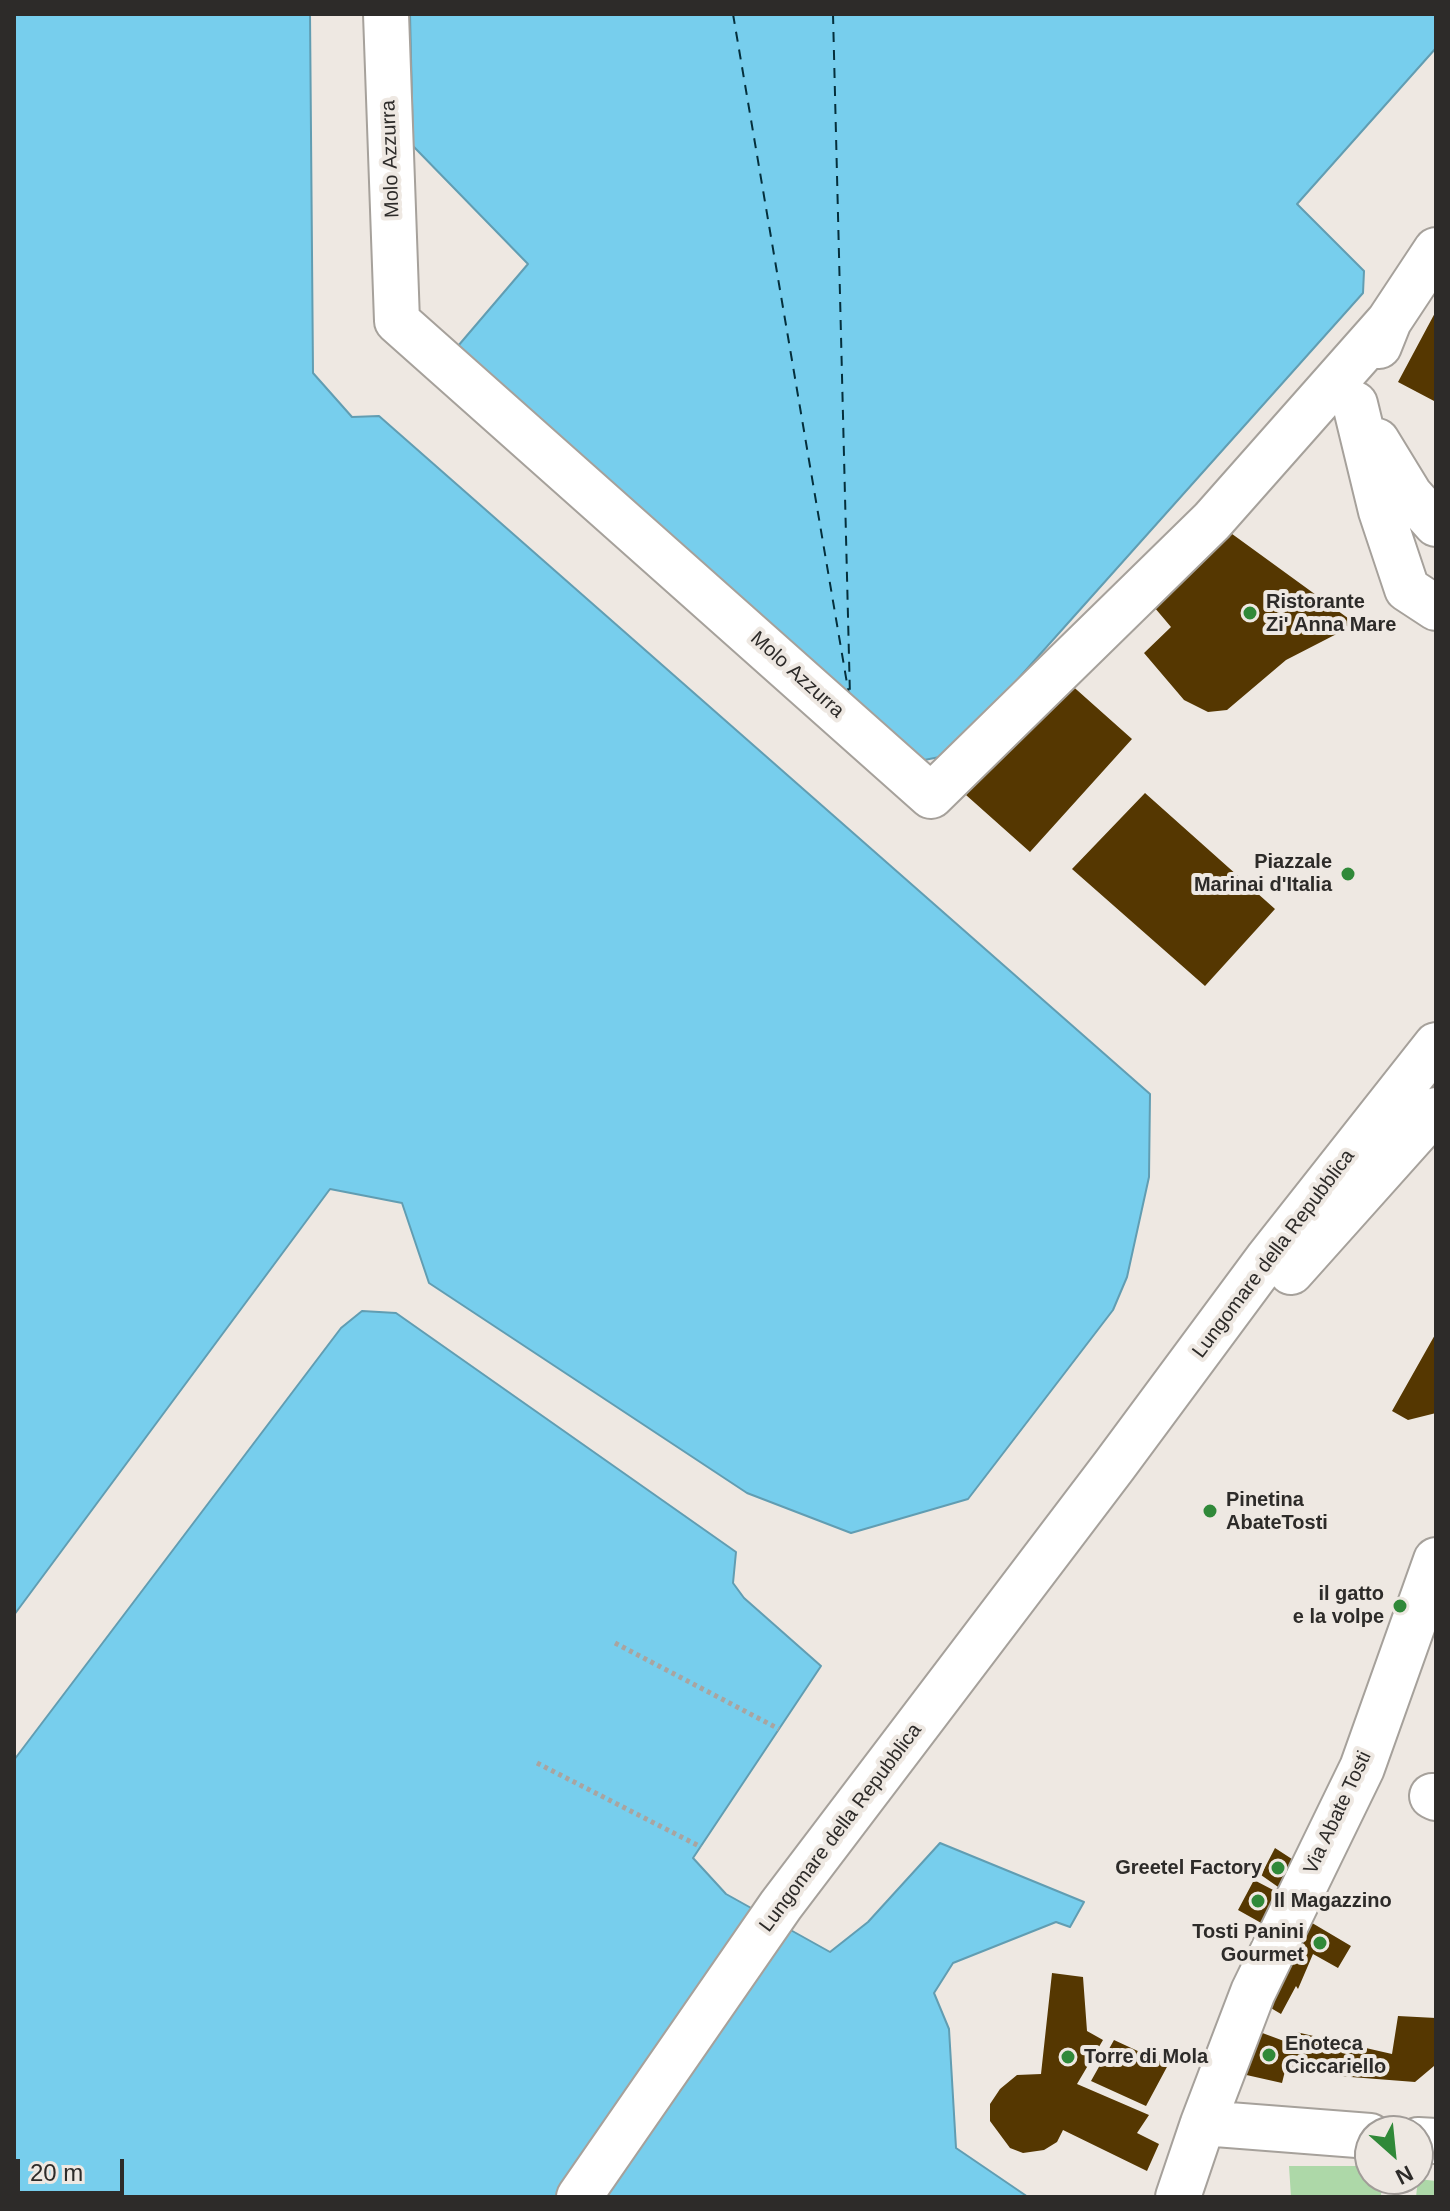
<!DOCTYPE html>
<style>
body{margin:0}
#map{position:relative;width:1450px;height:2211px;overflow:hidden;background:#eee8e2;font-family:Helvetica,sans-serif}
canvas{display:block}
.frame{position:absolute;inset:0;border:16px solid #2d2b29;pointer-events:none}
.north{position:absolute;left:1354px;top:2115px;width:80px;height:80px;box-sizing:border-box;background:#eee8e2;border:2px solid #a19c98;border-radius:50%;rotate:153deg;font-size:22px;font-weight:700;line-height:32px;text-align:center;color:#2d2b29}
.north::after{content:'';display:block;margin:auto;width:28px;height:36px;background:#308939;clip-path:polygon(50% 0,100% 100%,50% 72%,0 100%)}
.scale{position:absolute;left:16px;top:2159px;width:108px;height:36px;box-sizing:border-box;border:4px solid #2d2b29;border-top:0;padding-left:10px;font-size:24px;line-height:28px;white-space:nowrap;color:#2d2b29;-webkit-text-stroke:6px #eee8e2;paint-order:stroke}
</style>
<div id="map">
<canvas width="1450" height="2211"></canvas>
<div class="frame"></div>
<div class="north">N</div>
<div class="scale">20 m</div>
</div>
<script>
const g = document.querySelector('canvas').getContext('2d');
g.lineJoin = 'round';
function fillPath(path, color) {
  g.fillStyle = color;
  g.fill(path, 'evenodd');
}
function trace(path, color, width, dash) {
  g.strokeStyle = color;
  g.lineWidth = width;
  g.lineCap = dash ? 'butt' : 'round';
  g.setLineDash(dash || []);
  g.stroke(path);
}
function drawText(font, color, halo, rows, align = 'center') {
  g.font = font + ' Helvetica,sans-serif';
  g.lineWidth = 8;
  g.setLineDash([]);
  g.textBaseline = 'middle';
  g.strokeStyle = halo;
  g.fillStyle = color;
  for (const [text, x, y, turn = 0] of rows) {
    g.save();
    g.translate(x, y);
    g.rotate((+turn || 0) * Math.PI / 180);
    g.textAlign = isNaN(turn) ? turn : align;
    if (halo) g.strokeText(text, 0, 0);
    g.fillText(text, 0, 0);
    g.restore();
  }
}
const green = new Path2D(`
 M1289,2166H1370V2179H1382L1381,2197H1291Z
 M1418,2179L1436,2181V2197H1416Z`);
const water = new Path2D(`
 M14,14H310L313,373L352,417L379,416L1150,1094L1149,1177L1127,1277L1113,1310L968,1499L851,1533L747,1493L429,1283L402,1203L330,1189L14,1615Z
 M410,14H1436V48L1297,204L1364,271L1363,293L950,755L919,761L458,346L528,264L413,146Z
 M362,1311L396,1313L736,1552L733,1583L744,1598L821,1666L693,1858L726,1894L830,1952L868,1922L940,1843L1084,1902L1070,1927L1056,1922L953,1963L934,1993L949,2029L956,2148L1028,2197H14V1760L341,1328Z`);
const ferry = new Path2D(`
 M733,14L849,695
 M833,14L850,697`);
const building = new Path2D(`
 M1436,311V402L1398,382Z
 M1228,531L1356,624L1286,660L1227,710L1208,712L1184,700L1144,653L1171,627L1149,601Z
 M1068,682L1132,739L1030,852L966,795Z
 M1145,793L1275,909L1205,986L1072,869Z
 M1436,1333V1413L1408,1420L1392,1411Z
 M1275,1848L1295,1861L1281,1889L1261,1875Z
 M1254,1880L1277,1892L1263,1924L1238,1910Z
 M1302,1917L1351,1946L1338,1968L1313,1954L1298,1989L1296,1986L1281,2014L1259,2001Z
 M1052,1973L1083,1977L1087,2031L1103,2040L1077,2084L1149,2115L1137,2133L1159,2144L1147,2171L1063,2130L1057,2142L1044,2150L1023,2153L1010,2148L990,2121V2104L1000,2089L1017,2075L1041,2074Z
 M1398,2016L1436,2018L1434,2066L1415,2082L1338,2076L1286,2067L1282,2083L1242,2074L1257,2031L1292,2044L1296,2032L1392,2054Z
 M1114,2040L1168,2065L1146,2106L1091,2081Z`);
const path = new Path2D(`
 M615,1643L779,1729
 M537,1763L701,1847`);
const minor = new Path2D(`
 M386,14L397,321L931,796L1212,521L1389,321
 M1379,346L1389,321L1436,250
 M1355,404L1381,511L1407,589L1436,608
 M1377,441L1410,495L1436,524
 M1432,1796L1436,1798
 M1203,2123L1370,2136
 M1418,2140L1436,2141
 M1178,2197L1203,2123L1253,1992L1362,1768L1436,1560`);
const major = new Path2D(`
 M1291,1272L1436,1110
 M579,2197L781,1905L1114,1466L1268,1258L1436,1045`);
const markers = [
 [1250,613,8,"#308939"],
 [1348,874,8,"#308939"],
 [1210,1511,8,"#308939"],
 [1400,1606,8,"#308939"],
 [1278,1868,8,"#308939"],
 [1258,1901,8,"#308939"],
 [1320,1943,8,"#308939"],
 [1269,2055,8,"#308939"],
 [1068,2057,8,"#308939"]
];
const streetNames = [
 ["Molo Azzurra",391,159,-92],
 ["Molo Azzurra",797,675,42],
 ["Lungomare della Repubblica",1274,1254,-53],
 ["Via Abate Tosti",1338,1813,-65],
 ["Lungomare della Repubblica",841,1828,-53]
];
const poiNames = [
 ["Ristorante",1266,602],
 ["Zi' Anna Mare",1266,625],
 ["Piazzale",1332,862,"right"],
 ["Marinai d'Italia",1332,885,"right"],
 ["Pinetina",1226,1500],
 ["AbateTosti",1226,1523],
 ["il gatto",1384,1594,"right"],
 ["e la volpe",1384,1617,"right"],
 ["Greetel Factory",1262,1868,"right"],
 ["Il Magazzino",1274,1901],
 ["Tosti Panini",1304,1932,"right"],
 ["Gourmet",1304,1955,"right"],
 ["Enoteca",1285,2044],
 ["Ciccariello",1285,2067],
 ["Torre di Mola",1084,2057]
];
fillPath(green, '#add8a8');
fillPath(water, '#77ceed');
trace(water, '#619db2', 2);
trace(ferry, '#042f3c', 2, [10, 8]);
fillPath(building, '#553701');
trace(minor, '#a6a19b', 48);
trace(major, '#a6a19b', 48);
trace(path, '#a9a4a0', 5, [4, 4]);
trace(minor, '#fff', 44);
trace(major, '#fff', 44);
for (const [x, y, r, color] of markers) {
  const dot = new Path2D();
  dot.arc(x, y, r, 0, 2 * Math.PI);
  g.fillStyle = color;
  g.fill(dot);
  trace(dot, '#eee8e2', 3);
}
drawText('20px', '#2d2b29', '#eee8e2', streetNames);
drawText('bold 20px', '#2d2b29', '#eee8e2', poiNames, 'left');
</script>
